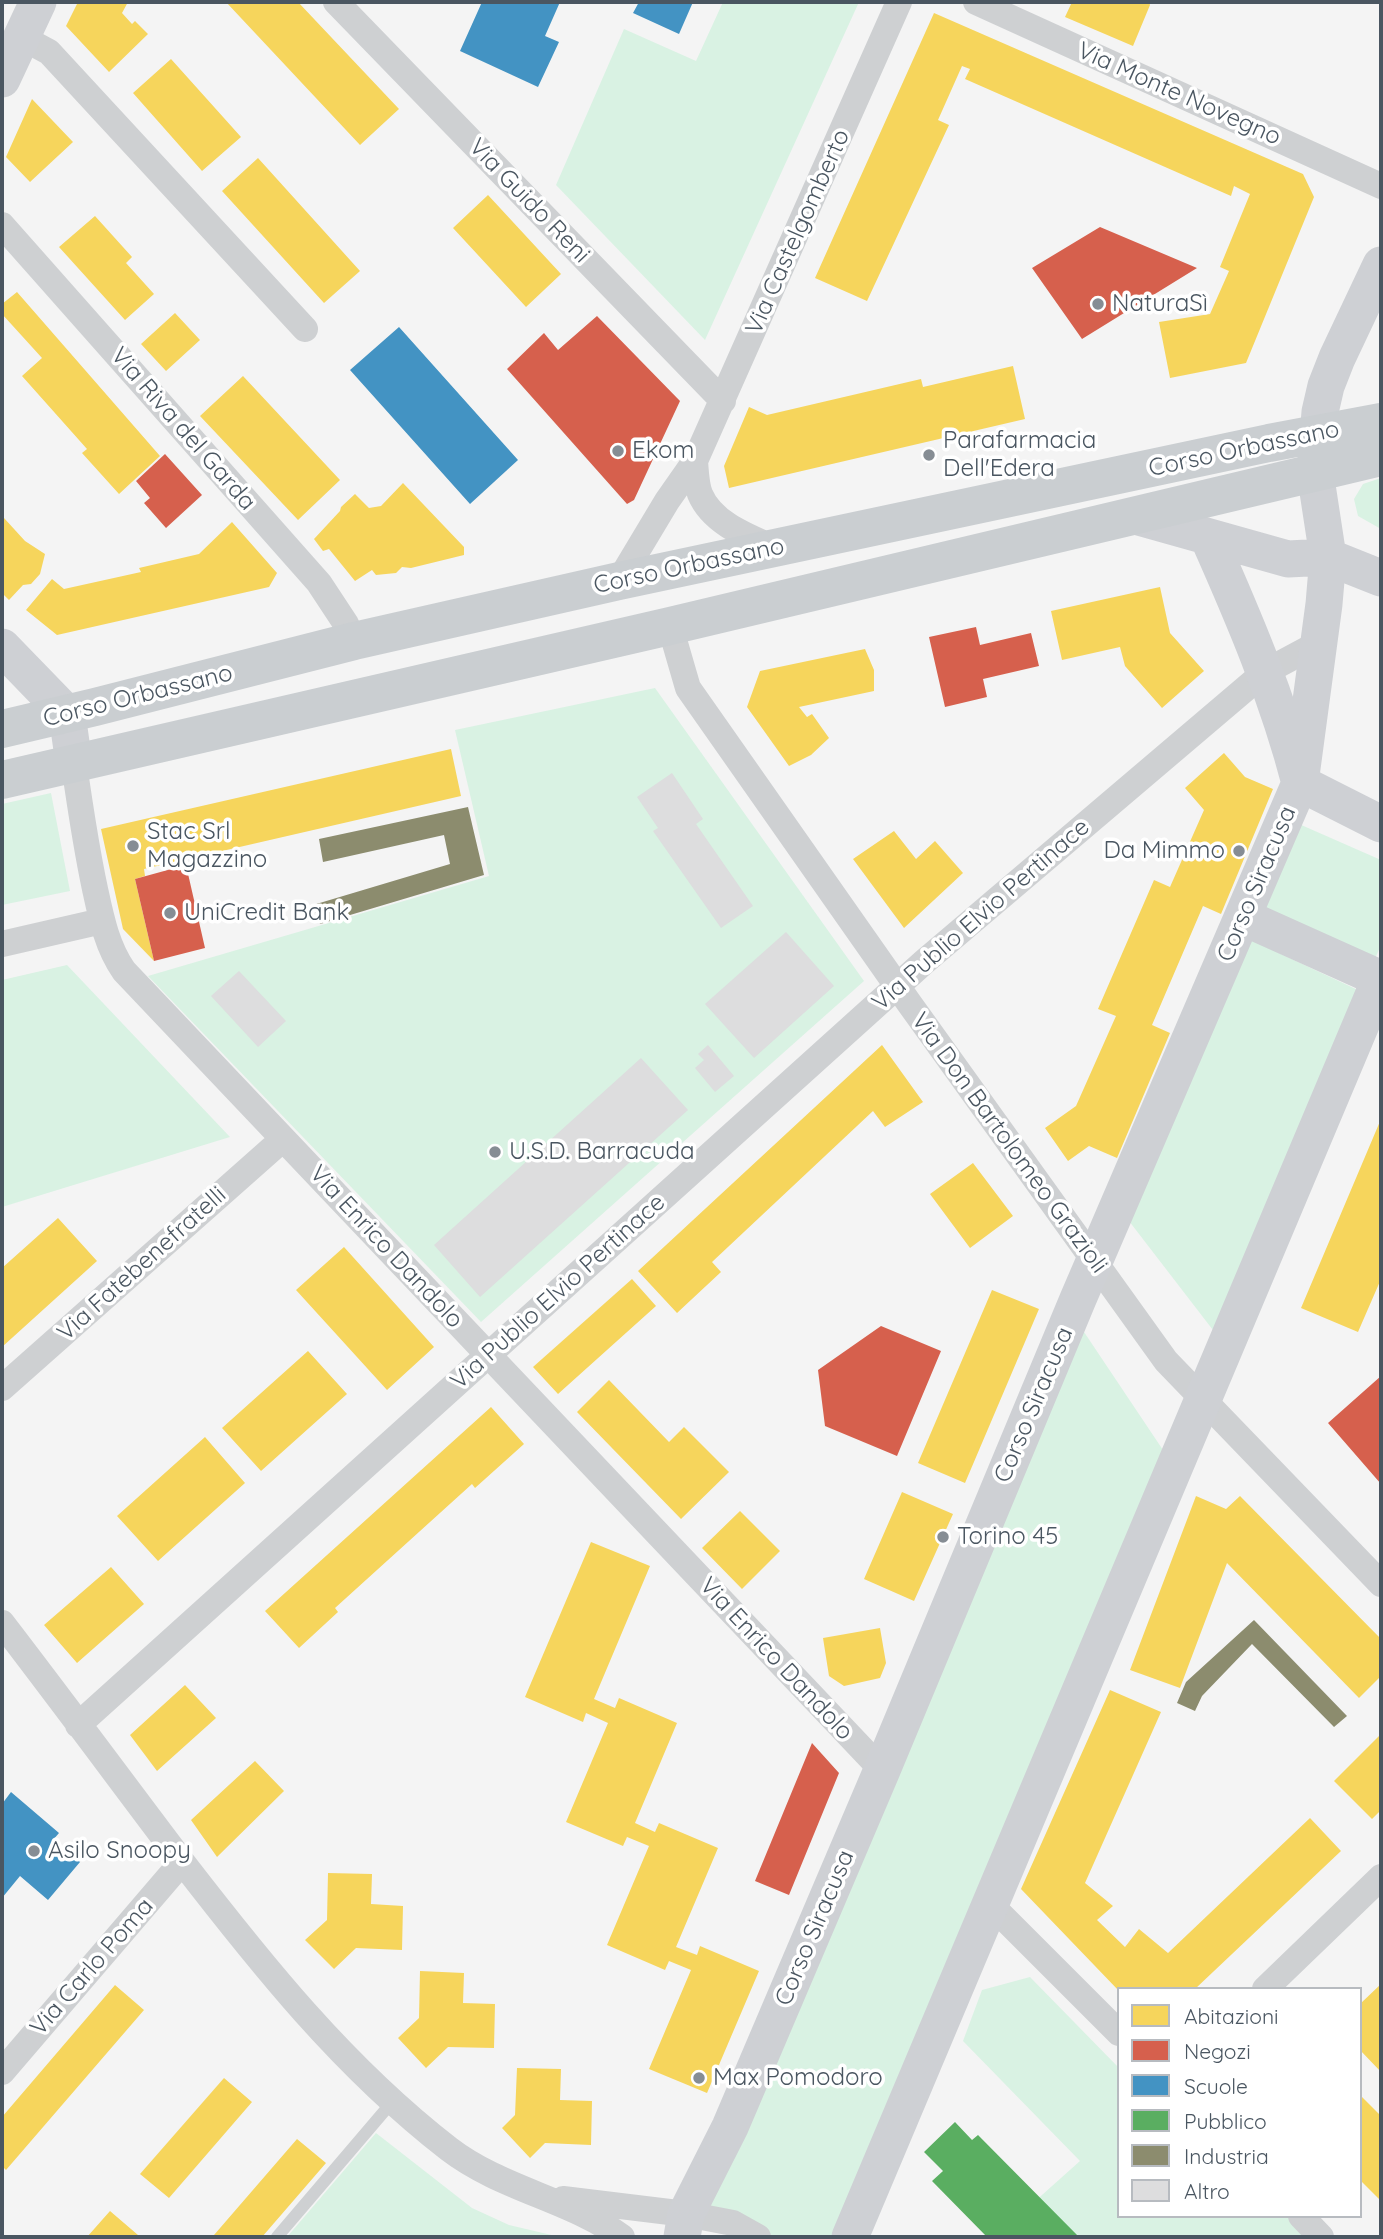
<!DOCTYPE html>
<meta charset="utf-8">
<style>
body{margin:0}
#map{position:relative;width:1383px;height:2239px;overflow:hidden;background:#f4f4f4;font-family:Quicksand,sans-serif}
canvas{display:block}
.frame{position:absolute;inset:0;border:4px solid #4a5661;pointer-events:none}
.legend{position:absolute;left:1117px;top:1987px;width:245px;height:231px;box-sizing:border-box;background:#fff;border:2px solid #b7bbc0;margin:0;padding:9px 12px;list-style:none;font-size:21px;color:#4a5661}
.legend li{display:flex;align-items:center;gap:14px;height:35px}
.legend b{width:35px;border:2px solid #b7bbc0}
</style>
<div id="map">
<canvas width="1383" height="2239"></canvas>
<div class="frame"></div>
<ul class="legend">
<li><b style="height:19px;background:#f6d55c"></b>Abitazioni</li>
<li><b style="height:19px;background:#d6604d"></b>Negozi</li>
<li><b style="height:19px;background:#4393c3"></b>Scuole</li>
<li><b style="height:19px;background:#5aae61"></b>Pubblico</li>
<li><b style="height:19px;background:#8c8c6e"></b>Industria</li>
<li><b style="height:19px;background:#ddddde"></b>Altro</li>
</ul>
</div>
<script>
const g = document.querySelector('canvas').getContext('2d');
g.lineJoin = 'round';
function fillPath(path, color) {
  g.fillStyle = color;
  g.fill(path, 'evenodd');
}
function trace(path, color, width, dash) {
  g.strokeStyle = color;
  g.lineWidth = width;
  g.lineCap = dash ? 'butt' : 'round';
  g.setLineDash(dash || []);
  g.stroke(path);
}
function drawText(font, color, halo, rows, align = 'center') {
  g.font = font + ' Quicksand,sans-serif';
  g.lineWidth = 7;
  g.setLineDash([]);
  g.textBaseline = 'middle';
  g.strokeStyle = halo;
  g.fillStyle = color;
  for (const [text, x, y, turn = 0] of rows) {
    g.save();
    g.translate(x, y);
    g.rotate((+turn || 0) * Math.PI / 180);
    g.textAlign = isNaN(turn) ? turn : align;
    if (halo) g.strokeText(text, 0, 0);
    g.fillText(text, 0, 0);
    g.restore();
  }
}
const green = new Path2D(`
 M723,2H859L705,340L556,185L624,29L696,61Z
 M1381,478V529L1358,516L1354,499L1363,484Z
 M655,688L864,981L481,1322L148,976L489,876L455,730Z
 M51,793L70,891L2,905V804Z
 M1299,824L1381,860V945L1374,961L1261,911Z
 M1249,939L1360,991L1216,1334L1129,1221Z
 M67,965L230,1137L2,1207V980Z
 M1082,1329L1165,1453L833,2237H773L764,2228L707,2209Z
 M1030,1977L1119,2068V2216H1301L1321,2237H995L1080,2161L963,2041L982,1990Z
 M376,2133L472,2208L509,2225L560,2237H287Z`);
const homes = new Path2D(`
 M78,2H128L122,13L132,24L135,21L148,34L109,72L66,26Z
 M226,2H298L399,109L360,145Z
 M1072,2H1149L1150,5L1133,46L1065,17Z
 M934,13L1303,174L1314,197L1246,363L1170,378L1159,322L1210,314L1229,271L1220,267L1250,194L1234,186L1231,196L965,79L970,69L962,66L938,120L949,125L867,301L815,278Z
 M171,59L241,137L202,171L133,93Z
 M32,99L73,142L30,182L6,157Z
 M258,158L360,271L324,303L222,191Z
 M488,195L561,274L526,307L453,228Z
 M95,216L132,257L126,263L154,294L125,320L59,247Z
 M17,292L160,456L119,494L82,453L87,449L22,376L42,358L2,314V304Z
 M175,313L200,340L166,371L141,344Z
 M1013,366L1025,419L729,488L724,466L749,407L767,415L921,379L923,387Z
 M243,376L340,480L298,520L200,416Z
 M403,483L464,547V555L411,568L402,567L396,573L376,575L372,570L355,581L329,549L323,551L314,539L340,511L341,507L355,494L369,508L381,506Z
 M4,518L25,541L45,554L40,574L31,584L23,585L9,600L2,593V519Z
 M232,522L277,573L269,587L57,635L26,610L52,579L64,589L141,572L139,568L199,554Z
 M1160,587L1170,633L1204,671L1162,708L1125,666L1120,647L1062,660L1051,611Z
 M865,649L874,670V691L799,707L807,717L812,714L829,738L811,755L789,766L747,707L760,671Z
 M451,749L461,796L144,869L145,876L135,879L154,961L123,929L101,829Z
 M1224,753L1245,777L1273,789L1221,914L1203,906L1152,1025L1170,1033L1117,1158L1089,1146L1068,1161L1045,1128L1076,1106L1116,1016L1098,1009L1154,880L1170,887L1204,810L1185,788Z
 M894,831L916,859L935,841L963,873L904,928L853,859Z
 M882,1045L923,1102L885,1127L873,1111L712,1262L721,1272L677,1313L638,1271Z
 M1381,1119V1279L1358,1332L1301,1308Z
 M973,1163L1013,1216L970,1248L930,1194Z
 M58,1218L97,1261L2,1347V1268Z
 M344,1247L434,1347L387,1390L296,1290Z
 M632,1279L656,1306L558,1394L533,1367Z
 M992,1290L1039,1309L965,1483L918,1463Z
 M308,1351L347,1394L261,1471L222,1428Z
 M609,1380L669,1442L684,1427L729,1472L681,1519L577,1412Z
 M491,1407L524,1444L475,1488L472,1484L335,1608L338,1612L299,1648L265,1611Z
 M205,1437L245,1483L158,1561L117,1516Z
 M902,1492L953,1514L914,1601L864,1579Z
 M1196,1496L1226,1509L1240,1496L1381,1639V1676L1359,1698L1227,1563L1180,1688L1130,1670Z
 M740,1511L780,1551L742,1589L702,1548Z
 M591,1542L650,1566L594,1699L615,1708L619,1698L677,1723L635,1823L655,1832L659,1823L718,1848L676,1947L697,1955L700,1946L759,1971L707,2093L649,2069L691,1970L669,1961L665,1970L607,1945L649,1846L627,1837L623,1846L566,1822L608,1723L586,1713L583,1722L525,1697Z
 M111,1567L144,1604L77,1663L44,1625Z
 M880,1628L886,1663L880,1678L844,1686L829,1676L823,1638Z
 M185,1685L216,1718L157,1771L130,1735Z
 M1110,1690L1161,1712L1085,1883L1113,1906L1097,1920L1125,1947L1139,1929L1168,1953L1310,1818L1341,1851L1195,1989H1119V1991L1021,1889Z
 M1381,1734V1810L1372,1819L1334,1781Z
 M255,1761L284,1791L217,1857L191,1820Z
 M328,1873L372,1874L371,1904L403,1906L402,1950L356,1948L334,1969L305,1940L327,1920Z
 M420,1971L464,1973L463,2003L495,2004L494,2048L448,2047L426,2068L398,2038L419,2018Z
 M1381,1984V2072L1360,2050V2004Z
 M115,1985L144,2010L6,2170L2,2166V2117Z
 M517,2068L561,2069L560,2100L592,2101L591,2145L545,2143L530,2158L502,2128L515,2115Z
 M224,2078L252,2102L169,2198L140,2174Z
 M1360,2095L1381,2116V2201L1360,2180Z
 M297,2139L326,2163L262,2237H217L214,2235Z
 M110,2211L138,2235L137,2237H87Z`);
const shops = new Path2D(`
 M1100,227L1197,268L1082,339L1032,268Z
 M597,316L680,401L634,500L627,504L507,369L544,333L558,350Z
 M165,454L202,495L166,528L144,503L150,498L136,481Z
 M976,627L980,645L1031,633L1039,666L983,679L987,697L945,707L929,637Z
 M186,865L205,948L154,961L135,879Z
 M881,1326L941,1351L897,1456L825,1426L818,1370Z
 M1381,1376V1484L1328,1423Z
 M812,1743L839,1773L789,1895L755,1881Z`);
const schools = new Path2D(`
 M482,2H560L545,36L559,42L538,87L460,51Z
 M639,2H693L679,34L633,13Z
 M399,327L518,460L470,504L350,370Z
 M11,1792L59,1833L53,1840L80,1862L48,1900L20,1876L2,1898V1804Z`);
const public = new Path2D(`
 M955,2122L972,2140L978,2135L1079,2237H987L932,2181L943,2171L924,2152Z`);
const industry = new Path2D(`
 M468,807L484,875L320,924L313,905L450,864L444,835L323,862L319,839Z
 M1254,1620L1347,1716L1334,1727L1252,1644L1202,1696L1195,1711L1177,1703L1186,1682Z`);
const building = new Path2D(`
 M672,773L703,819L696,824L753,906L721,928L653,831L658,828L637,797Z
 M786,932L834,986L754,1058L705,1004Z
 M239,971L286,1021L258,1047L211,996Z
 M708,1045L734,1076L715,1092L695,1068L704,1060L698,1054Z
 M641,1058L688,1110L480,1297L434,1245Z`);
const lane = new Path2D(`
 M277,2237L393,2101`);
const street = new Path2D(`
 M336,2L723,401
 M976,2L1381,186
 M21,37L49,52L305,329
 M2,225L319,583L346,624L354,641
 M695,461C696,472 696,484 700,494C712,523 747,536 774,548
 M619,581L667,501L695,461L899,2
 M670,626L688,688L909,1003L1166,1361L1381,1584
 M74,764C80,806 86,847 95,889C101,917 107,947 124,971L882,1770
 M2,944L102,921
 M2,1388L283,1139
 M2,1623C62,1701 121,1781 180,1859C261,1964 343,2067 449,2149C501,2189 569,2199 622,2237
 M78,1725L924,962L1265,672L1319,643
 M989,1903L1119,2033
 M1265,1989L1381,1877
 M2,2072L182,1862
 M563,2199L686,2214L733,2223L758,2237
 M1301,2216L1321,2237`);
const secondary = new Path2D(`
 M2,79L38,2
 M1135,516L1288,559L1328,557L1381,578
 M1208,537C1244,618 1278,698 1300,783L1381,824
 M2,647L67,714L74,764
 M1243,917L1381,979
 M682,2237L686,2214L730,2127L882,1770L1078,1299L1300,783L1324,604L1328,557L1315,472L1320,412L1326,386L1337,358L1381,265
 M850,2237L1381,977`);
const primary = new Path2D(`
 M2,729L95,707L354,641L619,581L1269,443L1381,422
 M2,780L670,626L1381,457`);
const markers = [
 [1098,304,7,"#868d94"],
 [618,451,7,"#868d94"],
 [929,455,7,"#868d94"],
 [133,846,7,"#868d94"],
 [1239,851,7,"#868d94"],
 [170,913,7,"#868d94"],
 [495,1152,7,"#868d94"],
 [943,1537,7,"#868d94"],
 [34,1851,7,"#868d94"],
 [699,2078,7,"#868d94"]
];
const streetNames = [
 ["Via Monte Novegno",1179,94,24],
 ["Via Guido Reni",529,201,46],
 ["Via Castelgomberto",798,232,-66],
 ["Via Riva del Garda",183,429,49],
 ["Corso Orbassano",1244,449,-12],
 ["Corso Orbassano",689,566,-12],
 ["Corso Orbassano",138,696,-14],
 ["Corso Siracusa",1257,884,-67],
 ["Via Publio Elvio Pertinace",981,915,-41],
 ["Via Don Bartolomeo Grazioli",1009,1143,54],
 ["Via Enrico Dandolo",386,1247,47],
 ["Via Fatebenefratelli",142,1264,-42],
 ["Via Publio Elvio Pertinace",558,1292,-42],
 ["Corso Siracusa",1034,1405,-67],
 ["Via Enrico Dandolo",776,1659,47],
 ["Corso Siracusa",815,1928,-67],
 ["Via Carlo Poma",92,1967,-49]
];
const poiNames = [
 ["NaturaSì",1112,304],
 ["Parafarmacia",943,441],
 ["Dell'Edera",943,469],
 ["Ekom",632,451],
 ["Stac Srl",147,832],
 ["Magazzino",147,860],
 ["Da Mimmo",1225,851,"right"],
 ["UniCredit Bank",184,913],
 ["U.S.D. Barracuda",509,1152],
 ["Torino 45",957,1537],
 ["Asilo Snoopy",48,1851],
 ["Max Pomodoro",713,2078]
];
fillPath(green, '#d9f2e3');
fillPath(homes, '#f6d55c');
fillPath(shops, '#d6604d');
fillPath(schools, '#4393c3');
fillPath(public, '#5aae61');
fillPath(industry, '#8c8c6e');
fillPath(building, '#ddddde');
trace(lane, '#ced0d2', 12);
trace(street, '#ced0d2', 26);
trace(secondary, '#ced0d4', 37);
trace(primary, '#caced1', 38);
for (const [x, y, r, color] of markers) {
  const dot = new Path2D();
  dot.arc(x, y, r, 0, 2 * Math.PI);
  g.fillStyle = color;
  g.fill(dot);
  trace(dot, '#fff', 2.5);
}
drawText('24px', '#4a5661', '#fff', streetNames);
drawText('24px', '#4a5661', '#fff', poiNames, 'left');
</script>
